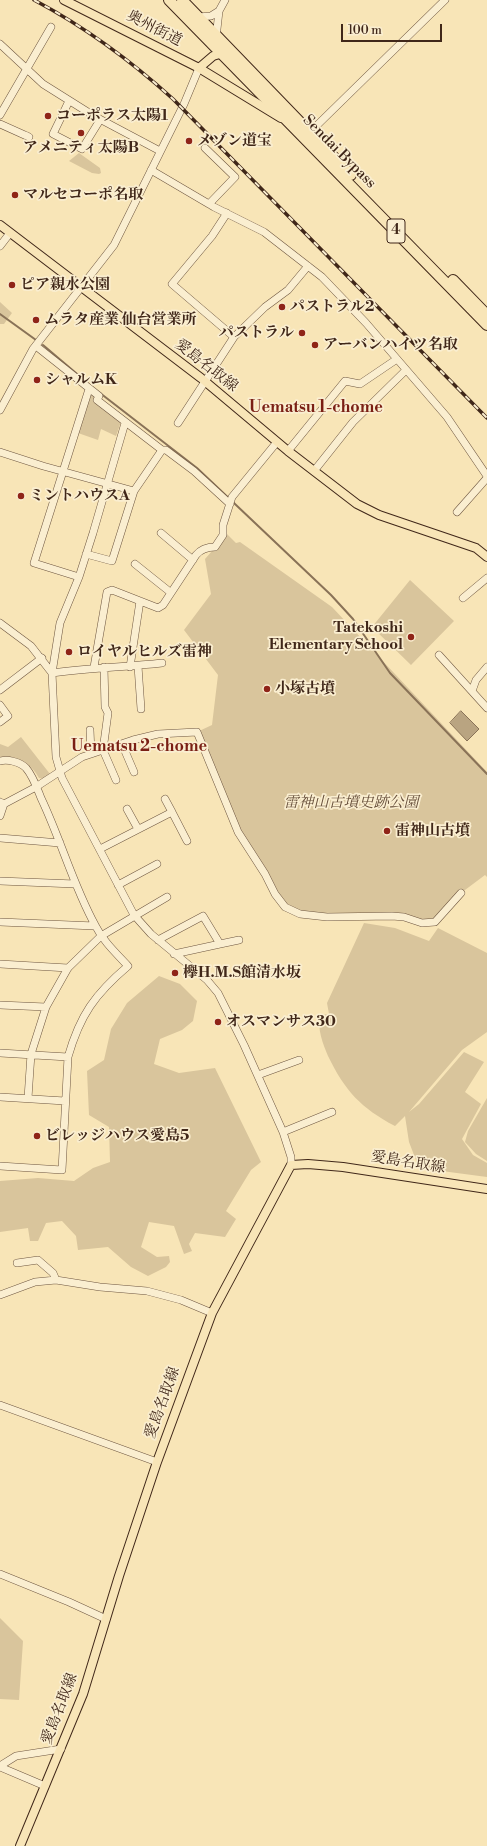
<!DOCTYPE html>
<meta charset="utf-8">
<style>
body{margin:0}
#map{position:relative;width:487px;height:1846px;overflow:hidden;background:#f8e5b7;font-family:"Libre Bodoni",serif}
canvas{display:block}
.scale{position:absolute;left:341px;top:24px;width:101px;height:18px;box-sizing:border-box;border:2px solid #402719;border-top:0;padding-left:5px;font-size:12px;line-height:14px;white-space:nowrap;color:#402719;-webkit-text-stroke:3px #faeed0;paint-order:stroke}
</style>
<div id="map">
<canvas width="487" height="1846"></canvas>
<div class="scale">100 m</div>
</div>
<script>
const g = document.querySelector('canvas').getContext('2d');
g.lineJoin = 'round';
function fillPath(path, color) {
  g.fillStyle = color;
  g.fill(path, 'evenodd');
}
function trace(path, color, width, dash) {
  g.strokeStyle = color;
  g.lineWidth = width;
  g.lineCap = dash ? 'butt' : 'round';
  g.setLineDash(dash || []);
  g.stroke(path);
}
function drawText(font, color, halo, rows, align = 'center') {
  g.font = font + ' "Libre Bodoni","Noto Serif JP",serif';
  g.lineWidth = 3.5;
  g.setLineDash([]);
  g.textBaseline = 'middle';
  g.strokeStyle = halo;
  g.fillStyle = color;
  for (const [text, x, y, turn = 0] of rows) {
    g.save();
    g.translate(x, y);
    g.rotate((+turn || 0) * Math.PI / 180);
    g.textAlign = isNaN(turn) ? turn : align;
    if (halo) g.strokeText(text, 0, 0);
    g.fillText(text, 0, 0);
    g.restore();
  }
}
const green = new Path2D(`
 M79,153L100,168L101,173L99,174L92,173L69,161Z
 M0,302L12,313L4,324H0Z
 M91,392L123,416L116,436L101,429L98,440L78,433Z
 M227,534L236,543L240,542L332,607L487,772V877L485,875L461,893L435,922L300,914L275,894L238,832L197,732L212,725L218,675L184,630L211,594L205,559Z
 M410,580L454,621L411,665L372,627Z
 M21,737L50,774L45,779L39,778C31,763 17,755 0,757V744L8,747Z
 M364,923L395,928L429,941L438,928L487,953V1032L462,1050L409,1112L419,1104L464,1052L484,1062L465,1092L481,1104L462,1139L473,1155L487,1163V1177L419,1168L409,1142L405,1116L395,1126C361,1108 345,1091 328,1056C323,1044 317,1029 320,1015L329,1014L327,1003Z
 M159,976L180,984L197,1001L193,1021L182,1030L160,1039L154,1064L179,1073L215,1068L261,1162L251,1170L226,1211L236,1219L225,1237L195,1233L189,1244L192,1251L184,1254L174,1226L149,1222L141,1247L157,1257L169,1256L170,1262L166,1267L148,1276L131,1267L108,1247L78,1250L76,1236L62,1221L46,1223L38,1241H30L28,1228L0,1232V1181L38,1178L74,1181L93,1168L110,1162L109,1127L89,1115L87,1071L104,1060L111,1029L127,1003Z
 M487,1098V1161L476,1154L465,1142L468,1131Z
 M0,1618L23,1641L19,1700L0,1699Z`);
const water = new Path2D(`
 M461,711L479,729L467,741L450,723Z`);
const stream = new Path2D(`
 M0,314L36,340
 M43,345L83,379
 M100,393L197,468L331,595L353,619L390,673L487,774`);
const minor = new Path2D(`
 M198,17L211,16L219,11
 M216,38L219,11L225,0
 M0,44L43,84L94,116L160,151
 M69,101L53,134L82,149L100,120
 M0,115L51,27
 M0,124L29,137L25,135
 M306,136L445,0
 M205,148L235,177L209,204
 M151,170L214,207L264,232L322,277L366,323L447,417L487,476
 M227,213L212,236L172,284L234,337
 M0,246L10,233
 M36,346L99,396L97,400L162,450L134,491L112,561L86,554
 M0,410L33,349L114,245L184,104L199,68
 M125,423L93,533L79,577L60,623L52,673C89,668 125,667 162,663
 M178,423L234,337L265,307L288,290L308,266
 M162,450H166L194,471L230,504
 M288,451L345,381L360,384L397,359
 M0,452L43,466L134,491
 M314,471L353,422L406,370
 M457,512L487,478
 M161,533L193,560
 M135,564L170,592
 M79,577L34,563L89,389
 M463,598L487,578
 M0,623L31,646L52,673L56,757L62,778L134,915L151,934L207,980L218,993L244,1045L283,1132L291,1157V1165
 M439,655L487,708
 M138,666L141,709
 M94,667L107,592L112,590L158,608L163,605L196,555C201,549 207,547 215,547L223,535V525L232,497L277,442
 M104,667L105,707L108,713L103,750L116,780
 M130,667L140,601
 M0,690L42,658
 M472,691L476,680L487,667
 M0,705L8,716L0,722
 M90,730L91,754
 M122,744L134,772
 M0,761C8,759 20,762 26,768C33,776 37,788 41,798C61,840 73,885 95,925C103,941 116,953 128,966C95,994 80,1015 68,1057L62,1170L0,1166
 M165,799L172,812
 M0,802L4,804L36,787L82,757L133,740L158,734L197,732L238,832L265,874L275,894L285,907L300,914L327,917L392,916L404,917L422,923L435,922L461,893
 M127,809L138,829
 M0,816L4,804
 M0,838L60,843
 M100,849L172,812L187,841
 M0,881L75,884
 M118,885L157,864
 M0,922L95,926
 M158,940L203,916L220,944L174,954
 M220,944L239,940
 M0,964L68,968
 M0,1005L46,1007
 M0,1053L68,1057
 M258,1075L299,1060
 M0,1097L65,1101
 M28,1098L31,1054L46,1007L68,968L101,936L167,897
 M283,1132L332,1112
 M17,1263L38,1260L53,1273L56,1280
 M0,1295L35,1282L56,1280L100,1287L147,1291L181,1300L212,1313
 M0,1405L157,1462
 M0,1574L69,1602L106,1619
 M0,1766L16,1756L61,1749
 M0,1767L45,1786`);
const major = new Path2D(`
 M64,0L199,68L281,118
 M199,68L213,56L226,52
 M0,225L201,378L288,451L357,504L379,515L476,548L487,557
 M20,1846L83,1694L119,1576L157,1462L212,1313L291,1165L308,1164L343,1167L487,1189`);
const highway = new Path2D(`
 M169,0L487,325
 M182,0L351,175
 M453,280L487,315`);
const rail = new Path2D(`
 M34,0C85,27 130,60 173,99L487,418`);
const markers = [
 [48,116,4,"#8f2418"],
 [81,133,4,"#8f2418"],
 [189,141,4,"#8f2418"],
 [15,195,4,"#8f2418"],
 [12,285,4,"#8f2418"],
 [282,307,4,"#8f2418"],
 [36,320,4,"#8f2418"],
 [302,333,4,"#8f2418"],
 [315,345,4,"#8f2418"],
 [37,380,4,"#8f2418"],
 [21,496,4,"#8f2418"],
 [411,637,4,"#8f2418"],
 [69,652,4,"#8f2418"],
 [267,689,4,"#8f2418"],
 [387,831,4,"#8f2418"],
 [175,973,4,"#8f2418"],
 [218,1022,4,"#8f2418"],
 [37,1136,4,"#8f2418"]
];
const shields = [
 [396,231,18]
];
const shieldNames = [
 ["4",396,231]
];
const streetNames = [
 ["奥州街道",154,29,27],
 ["Sendai Bypass",339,152,45],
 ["愛島名取線",206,366,38],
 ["愛島名取線",408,1163,9],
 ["愛島名取線",163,1403,-70],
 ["愛島名取線",60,1709,-69]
];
const poiNames = [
 ["コーポラス太陽1",56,116],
 ["メゾン道宝",197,141],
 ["アメニティ太陽B",81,148,"center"],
 ["マルセコーポ名取",23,195],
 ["ピア親水公園",20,285],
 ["パストラル2",290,307],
 ["ムラタ産業 仙台営業所",44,320],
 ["パストラル",294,333,"right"],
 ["アーバンハイツ名取",323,345],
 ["シャルムK",45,380],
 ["ミントハウスA",29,496],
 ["Tatekoshi",403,628,"right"],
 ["Elementary School",403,645,"right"],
 ["ロイヤルヒルズ雷神",77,652],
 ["小塚古墳",275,689],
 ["雷神山古墳",395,831],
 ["欅H.M.S館清水坂",183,973],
 ["オスマンサス30",226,1022],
 ["ビレッジハウス愛島5",45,1136]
];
const parkNames = [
 ["雷神山古墳史跡公園",351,803]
];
const neighbourhoodNames = [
 ["Uematsu 1-chome",316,408],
 ["Uematsu 2-chome",139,747]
];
fillPath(green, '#d9c59c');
fillPath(water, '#b9a481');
trace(water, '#897257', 1);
trace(stream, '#897257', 2);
trace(minor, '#6e5640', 8);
trace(major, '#402719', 10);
trace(highway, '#402719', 12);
trace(minor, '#faeed0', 7);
trace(major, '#f8e5b7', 8);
trace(highway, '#f8e5b7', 10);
trace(rail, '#402719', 3.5);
trace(rail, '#faeed0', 2, [6]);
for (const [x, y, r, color] of markers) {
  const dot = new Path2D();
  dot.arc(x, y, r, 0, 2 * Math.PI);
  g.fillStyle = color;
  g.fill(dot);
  trace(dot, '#faeed0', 1.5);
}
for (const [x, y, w] of shields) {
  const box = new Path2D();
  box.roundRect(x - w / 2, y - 12, w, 24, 3);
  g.fillStyle = '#faeed0';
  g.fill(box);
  trace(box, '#402719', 1);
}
drawText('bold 14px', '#402719', null, shieldNames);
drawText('15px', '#402719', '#faeed0', streetNames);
drawText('bold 15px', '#402719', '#faeed0', poiNames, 'left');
drawText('italic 15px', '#664e3a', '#faeed0', parkNames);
drawText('bold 16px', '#7a1f14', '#faeed0', neighbourhoodNames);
</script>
